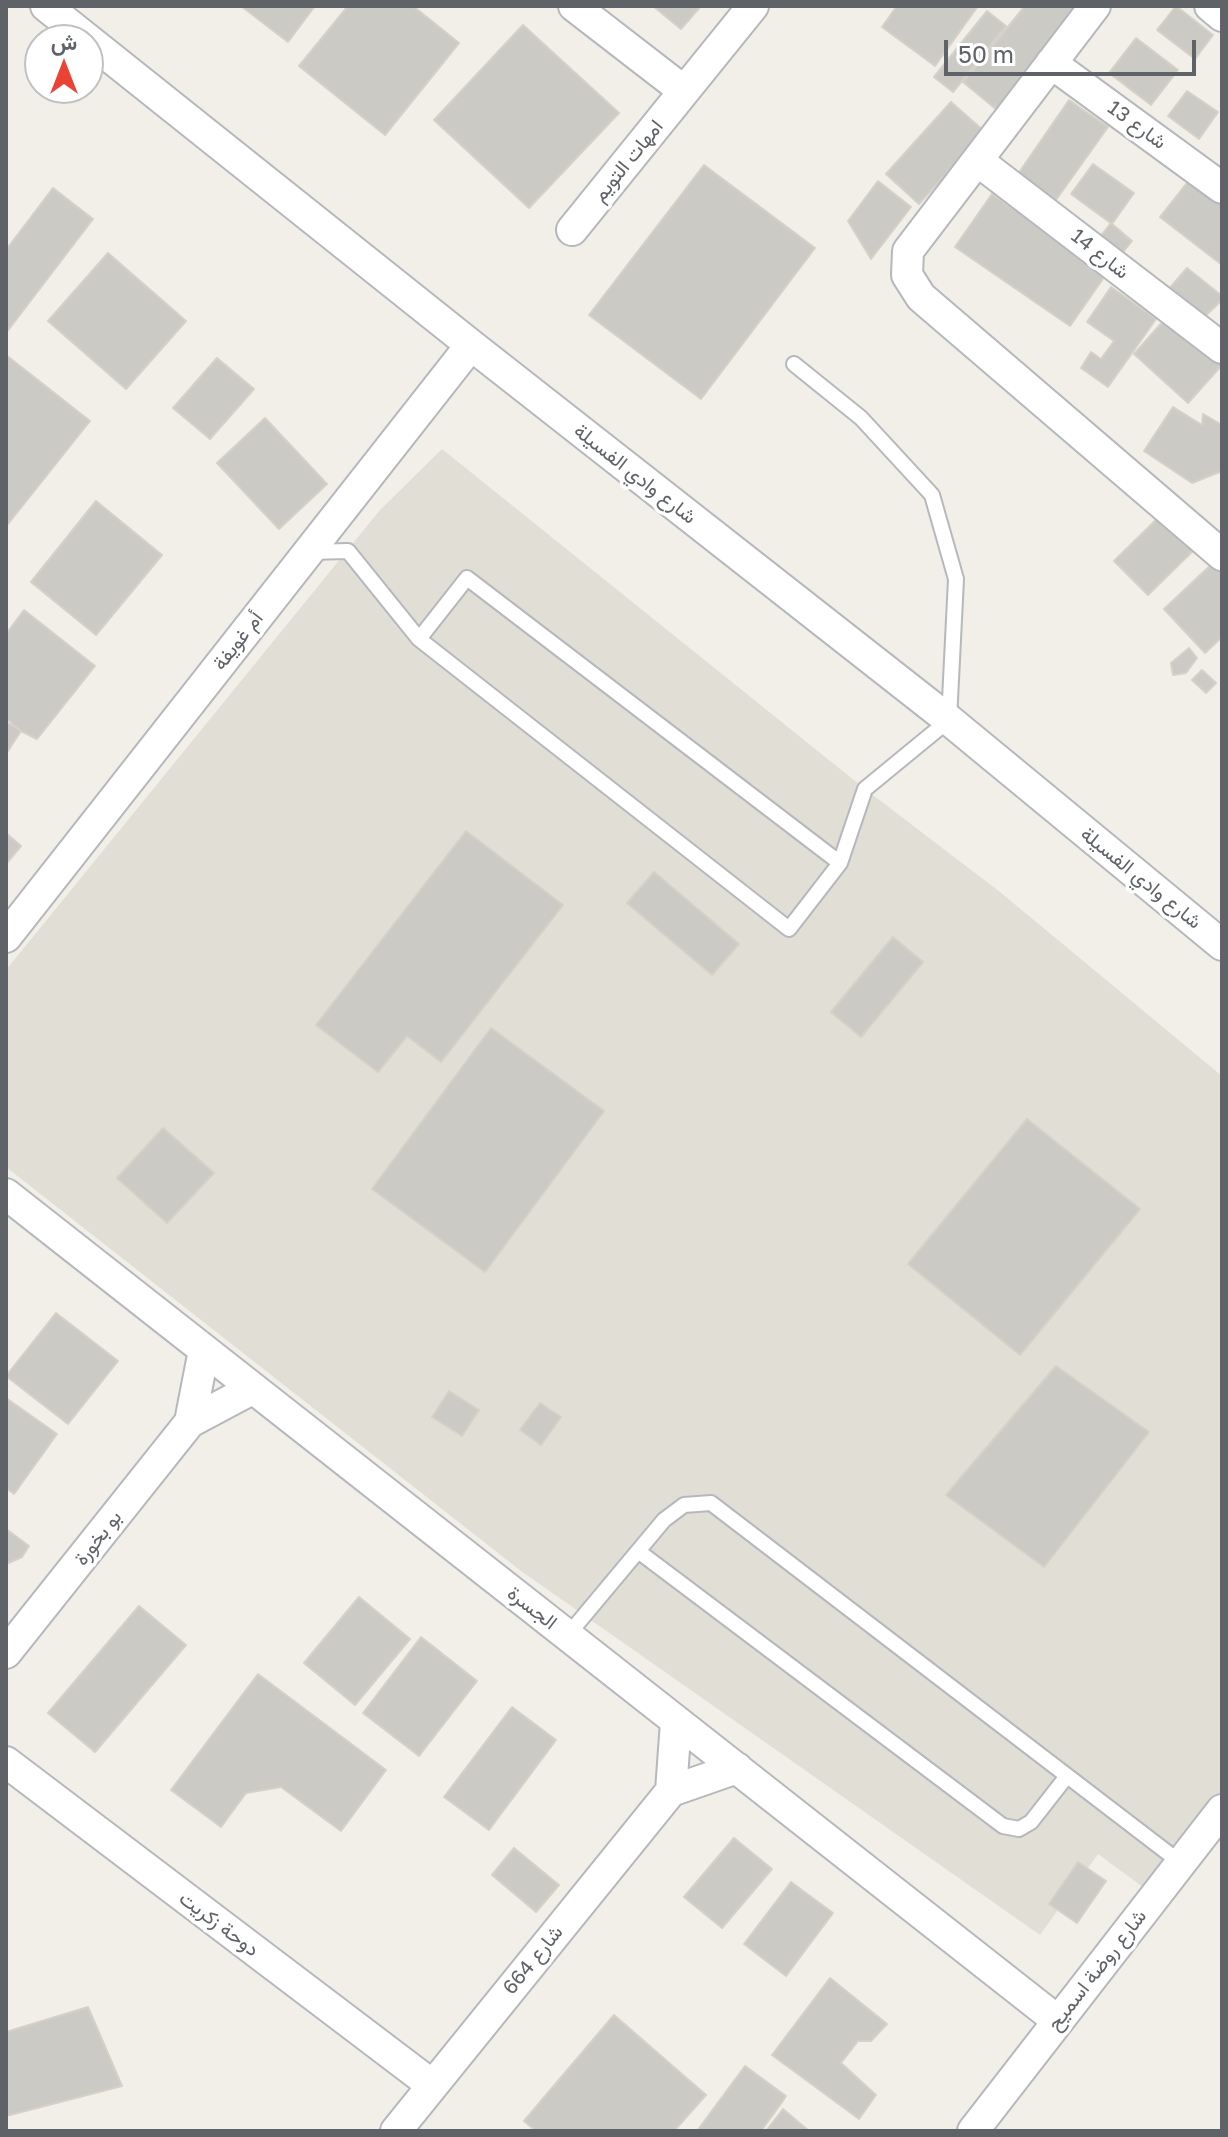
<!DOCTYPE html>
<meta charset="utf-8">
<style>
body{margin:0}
#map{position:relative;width:1228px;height:2137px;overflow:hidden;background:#f1efe8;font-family:"Golos Text",Vazirmatn,sans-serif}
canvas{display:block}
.frame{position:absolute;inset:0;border:8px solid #5f6368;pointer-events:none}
.north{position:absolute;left:24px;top:24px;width:80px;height:80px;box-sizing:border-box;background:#fff;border:2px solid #bfc1c3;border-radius:50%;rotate:0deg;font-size:22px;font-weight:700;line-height:32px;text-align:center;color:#5f6368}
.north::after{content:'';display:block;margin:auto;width:28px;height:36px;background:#ea4335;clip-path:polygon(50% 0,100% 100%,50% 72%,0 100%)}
.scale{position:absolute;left:944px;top:40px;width:252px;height:36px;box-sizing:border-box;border:4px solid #5f6368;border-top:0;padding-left:10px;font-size:24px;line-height:28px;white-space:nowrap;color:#5f6368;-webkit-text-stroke:6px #fff;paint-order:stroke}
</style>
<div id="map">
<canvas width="1228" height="2137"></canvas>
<div class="frame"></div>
<div class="north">ش</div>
<div class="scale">50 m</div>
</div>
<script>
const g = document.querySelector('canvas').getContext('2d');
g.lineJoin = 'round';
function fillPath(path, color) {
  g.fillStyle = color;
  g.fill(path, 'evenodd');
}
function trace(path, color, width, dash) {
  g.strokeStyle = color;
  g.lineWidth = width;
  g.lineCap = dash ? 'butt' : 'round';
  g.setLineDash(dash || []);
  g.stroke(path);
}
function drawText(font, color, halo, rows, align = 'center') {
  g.font = font + ' "Golos Text",Vazirmatn,sans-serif';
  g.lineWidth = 7;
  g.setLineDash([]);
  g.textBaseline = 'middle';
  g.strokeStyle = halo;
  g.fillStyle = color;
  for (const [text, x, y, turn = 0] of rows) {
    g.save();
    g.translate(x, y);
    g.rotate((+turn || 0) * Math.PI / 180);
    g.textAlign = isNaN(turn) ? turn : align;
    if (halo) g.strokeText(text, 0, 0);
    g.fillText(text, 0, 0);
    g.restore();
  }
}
const education = new Path2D(`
 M442,449L865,789L1000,892L1222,1076V1794L1147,1890L1098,1854L1040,1935L521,1571L6,1167V970L380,510Z`);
const building = new Path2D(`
 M241,6H315L288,42Z
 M348,6H413L459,43L385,135L299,66Z
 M653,6H701L681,29Z
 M897,6H978L935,66L882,27Z
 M1025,6H1085L997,110L963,82Z
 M1176,6L1213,35L1195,59L1157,30Z
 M987,11L1006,26L953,92L934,77Z
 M523,25L619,113L529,208L434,120Z
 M1136,38L1178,70L1151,105L1109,73Z
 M1187,91L1218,112L1199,139L1168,116Z
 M1069,100L1108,127L1056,200L1018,174Z
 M951,102L984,131L919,204L886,174Z
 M1093,164L1134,193L1112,224L1071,194Z
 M704,165L815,248L701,399L589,315Z
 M1194,174L1222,195V265L1160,217Z
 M878,181L911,207L871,259L848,221Z
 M53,188L93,219L6,333V250Z
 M992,194L1107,273L1070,326L955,247Z
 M1111,223L1132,241L1120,256L1099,238Z
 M108,253L186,321L126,389L48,321Z
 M1187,268L1222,296V300L1202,319L1168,290Z
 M1111,287L1156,319L1108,387L1081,368L1091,352L1101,359L1114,341L1087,322Z
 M1167,317L1222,365L1188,403L1134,354Z
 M6,355L90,421L8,524L6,522Z
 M217,358L254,389L210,439L173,408Z
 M1173,407L1202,425L1203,414L1222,425V471L1192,483L1144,451Z
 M265,418L327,484L279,529L217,463Z
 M96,501L162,555L96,635L31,582Z
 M1164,512L1198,546L1148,595L1114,561Z
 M1214,562L1222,570V637L1205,653L1164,609Z
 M24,610L95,666L37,739L21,731L6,718V634Z
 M1189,648L1197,658L1186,673L1173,675L1171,663Z
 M1202,670L1216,683L1206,693L1192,680Z
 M6,722L21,731L6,754Z
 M466,831L563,905L441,1062L407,1036L378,1072L316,1025Z
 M6,833L21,846L6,864Z
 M654,872L739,944L712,975L627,903Z
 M893,937L923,962L861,1037L831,1012Z
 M491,1028L604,1111L485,1272L372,1189Z
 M1027,1119L1140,1209L1020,1355L908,1264Z
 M163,1128L214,1173L167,1223L117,1178Z
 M56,1313L118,1361L68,1424L6,1376Z
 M1056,1366L1149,1432L1044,1567L946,1495Z
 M449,1391L479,1410L462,1436L432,1417Z
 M6,1398L57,1434L14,1494L6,1488Z
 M540,1403L561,1417L541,1445L520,1430Z
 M6,1529L29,1546L22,1557L6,1564Z
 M359,1597L410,1639L355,1705L304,1663Z
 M139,1606L186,1645L95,1752L48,1713Z
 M421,1637L477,1681L419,1756L363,1713Z
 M258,1674L386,1770L341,1831L281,1787L246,1793L221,1827L171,1790Z
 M512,1707L556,1740L489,1830L444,1797Z
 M734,1838L772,1869L722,1928L684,1897Z
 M514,1848L559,1885L536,1912L492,1875Z
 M1078,1862L1106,1881L1077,1923L1049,1904Z
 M791,1882L833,1913L786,1976L744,1944Z
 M830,1978L887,2024L871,2041H858L841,2063L876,2095L859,2119L772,2055Z
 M88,2007L122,2086L6,2116V2032Z
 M614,2015L706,2095L674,2131H536L524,2121Z
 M745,2066L786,2096L780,2105L761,2131H697Z
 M783,2109L809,2131H766Z`);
const lane = new Path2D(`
 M308,552L348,551L419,639L789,929L840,863L865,789L949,720L956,579L932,495L861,418L794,364
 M419,639L467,578L840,863
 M638,1551L1003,1826L1019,1829L1031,1822L1067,1776
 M567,1636L664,1520L684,1505L711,1503L1181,1863`);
const street = new Path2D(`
 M46,6L471,345L949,720L1222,945
 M574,6L684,91
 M1095,6L908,251L907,275L921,297L1222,555
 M1210,6L1222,16
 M1051,63L1222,188
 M978,161L1222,348
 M572,230L753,6
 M6,937L471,345
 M6,1194L1058,2021
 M190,1422L204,1350
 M6,1653L190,1422L252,1389
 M6,1762L432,2085
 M671,1791L676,1722
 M396,2131L671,1791L737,1768
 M973,2131L1222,1810`);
const streetNames = [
 ["شارع 13",1137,125,36],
 ["امهات التويم",628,161,-51],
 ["شارع 14",1100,254,38],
 ["شارع وادي الفسيلة",635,474,38],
 ["أم غويفة",238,641,-52],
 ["شارع وادي الفسيلة",1141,878,39],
 ["بو بخورة",98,1538,-52],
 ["الجسرة",532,1608,38],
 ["دوحة زكريت",219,1924,37],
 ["شارع 664",533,1960,-51],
 ["شارع روضة اسميح",1097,1970,-52]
];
fillPath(education, '#e1ded6');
fillPath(building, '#cccac5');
trace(building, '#d6d1c6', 2);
trace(lane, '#b5b8bc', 18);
trace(street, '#b5b8bc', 34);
trace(lane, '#fff', 14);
trace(street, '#fff', 30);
drawText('20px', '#5f6368', '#fff', streetNames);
</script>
